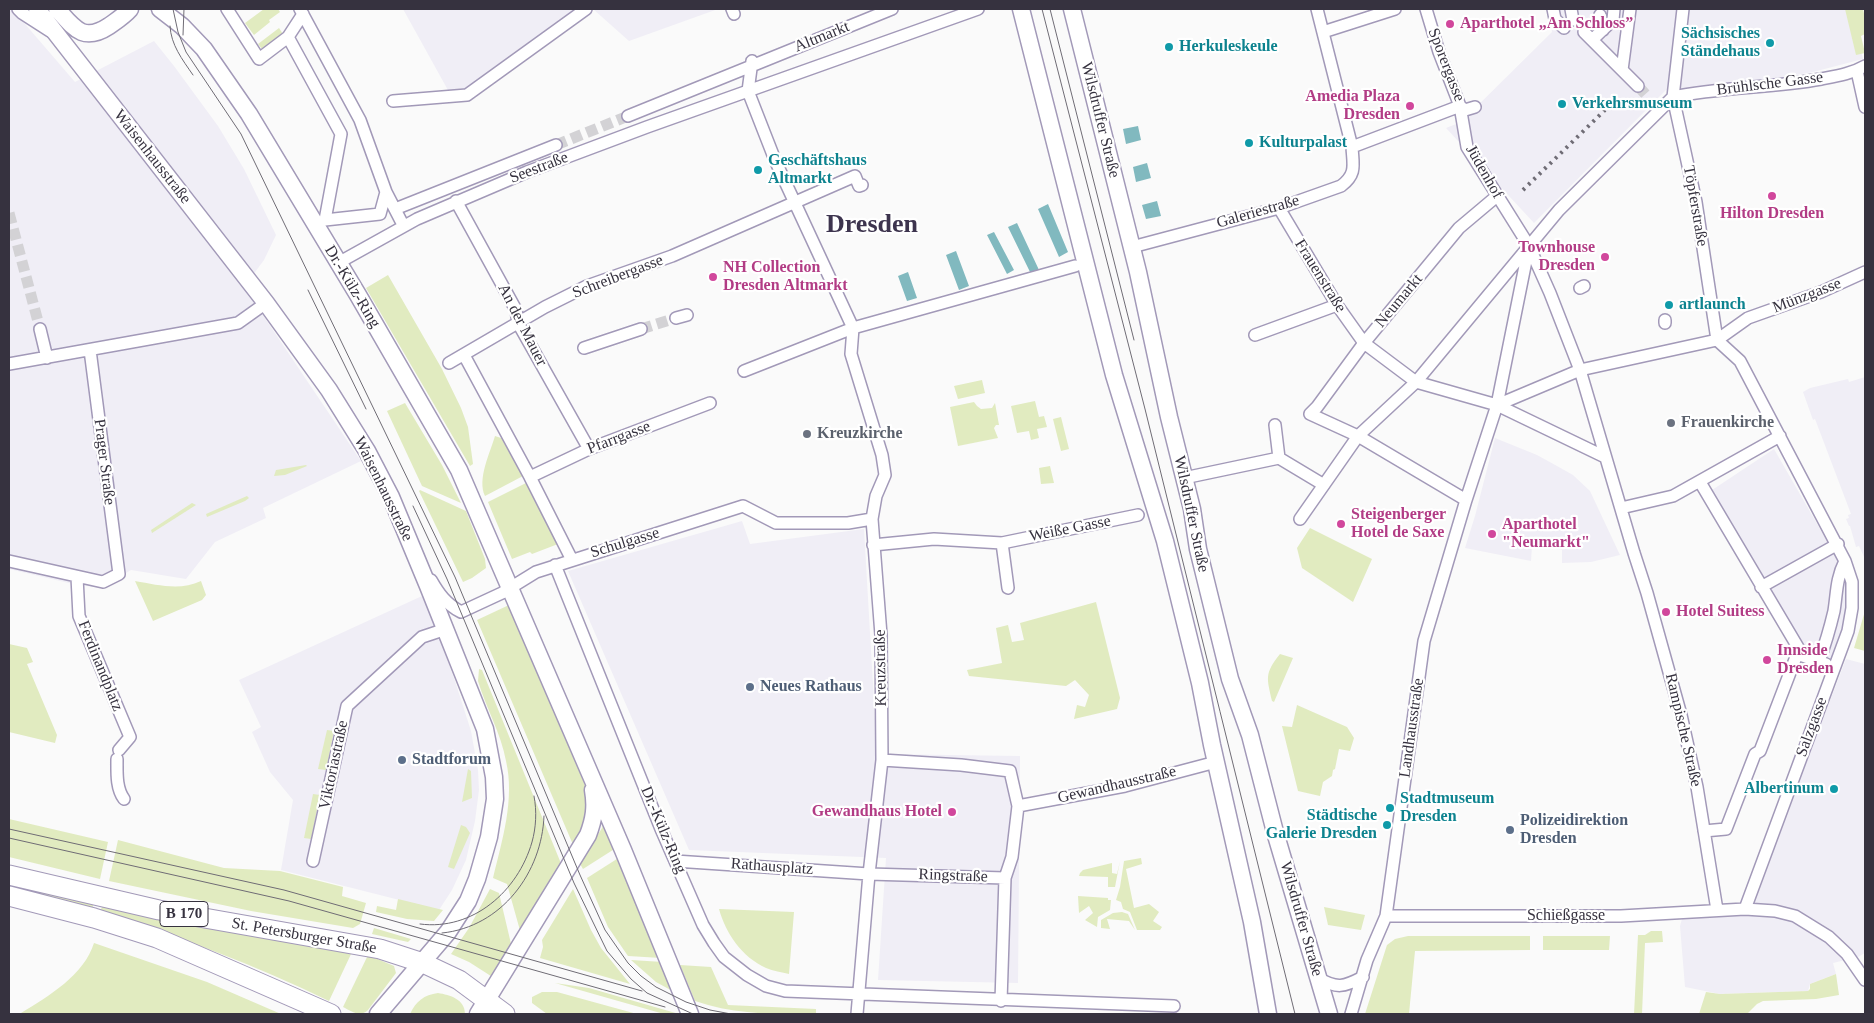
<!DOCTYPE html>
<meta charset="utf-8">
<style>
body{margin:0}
#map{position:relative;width:1874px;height:1023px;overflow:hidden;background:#fafafa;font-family:Georgia,serif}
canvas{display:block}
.frame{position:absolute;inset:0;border:10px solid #36323f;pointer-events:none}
</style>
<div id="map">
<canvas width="1874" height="1023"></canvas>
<div class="frame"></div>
</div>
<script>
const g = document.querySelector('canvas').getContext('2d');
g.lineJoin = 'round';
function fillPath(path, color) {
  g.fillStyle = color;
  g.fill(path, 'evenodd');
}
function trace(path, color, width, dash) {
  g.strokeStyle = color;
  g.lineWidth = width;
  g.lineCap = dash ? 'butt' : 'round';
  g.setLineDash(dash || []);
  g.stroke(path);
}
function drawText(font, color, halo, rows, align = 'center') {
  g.font = font + ' Georgia,serif';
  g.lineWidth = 4.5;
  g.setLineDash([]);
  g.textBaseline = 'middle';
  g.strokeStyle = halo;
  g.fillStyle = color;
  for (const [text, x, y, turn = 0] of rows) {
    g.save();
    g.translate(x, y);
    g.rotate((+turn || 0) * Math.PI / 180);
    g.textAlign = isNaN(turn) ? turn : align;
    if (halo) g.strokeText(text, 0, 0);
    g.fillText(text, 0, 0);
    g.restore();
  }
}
const built = new Path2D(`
 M403,9H579L454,101Z
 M593,9H718L629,41Z
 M1549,9H1851L1863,59L1813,72L1752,83L1666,90L1534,223L1446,128L1461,122L1552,32Z
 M9,10H13L75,82L154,41L174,66L218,126L244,169L276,235L264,260L244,287L361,461L263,508L266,518L215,542L186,579L131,570L101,588L73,584L9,569Z
 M1865,377V559L1859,546L1856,547L1850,526H1849L1846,519L1849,518L1848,515L1851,514L1815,419L1813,420L1803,392L1810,388L1848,379L1849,382Z
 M1495,438L1537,455L1557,466L1573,475L1590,491L1620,555L1591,562L1562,563V550L1532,546L1531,561L1465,548L1475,516Z
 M1774,449L1835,555L1847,585V620L1833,659L1794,647L1703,496Z
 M742,521L750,544L864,529L877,754L1020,756L1018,983L878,980L886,858L689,850L568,571Z
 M422,596L437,631L455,681L471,731L478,770L479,790L475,821L466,860L452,890L439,910L281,870L293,800L270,772L252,732L261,727L239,680Z
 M1846,659L1865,664V953L1858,957L1833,963L1836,974L1810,984L1808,991L1720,994L1685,987L1680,926L1683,915L1751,913L1769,859Z`);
const green = new Path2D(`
 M264,9H278L280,12L269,20L270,22L254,35L245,23Z
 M1845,9H1863L1865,18V34L1861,36L1865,53L1856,55Z
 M279,28L283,34L262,49L258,44Z
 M388,275L442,369L461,408L468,427L473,464L470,466L366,288Z
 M982,380L985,393L958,399L954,386Z
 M1035,401L1039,417L1044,416L1047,427L1037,429L1039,438L1031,440L1029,431L1017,433L1011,406Z
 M974,402L977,406L981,409L992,408L995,403L999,425H996L994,428L998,438L958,446L950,407Z
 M405,403L442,465L461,503L422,486L387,411Z
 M1061,417L1069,449L1061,451L1053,419Z
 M495,436L504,439L523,476L485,496C477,479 490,453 495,436Z
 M306,465L307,466L285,475L274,476L276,470Z
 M1050,466L1054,483L1041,484L1039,468Z
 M528,482L558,544L532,554L530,552L512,559L488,502Z
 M420,490L466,511L485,559L486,568L472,578L463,582L419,491Z
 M247,496L249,498L245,501L207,517L206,514Z
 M192,503L196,505L152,533L151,530Z
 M1310,528L1372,559L1353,602L1302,568L1297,548Z
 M135,581C158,585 180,591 201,581L206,595L202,600L153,621Z
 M1096,602L1120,698L1117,709L1074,719L1077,705L1085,707L1089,695L1075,680L1066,686L969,676L967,670L1002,663L996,628L1008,625L1012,642L1024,640L1020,623Z
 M509,605L585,785C590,808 583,826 574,847L477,620Z
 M1865,611V651L1854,648Z
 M9,644L27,648L33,662L27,664L57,735L55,743L9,732Z
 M1280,654L1293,658L1274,702L1272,701C1267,678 1264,674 1280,654Z
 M479,669L482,670L560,861V868L521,934L507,884L493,878C502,841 515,799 506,761C501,733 486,708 478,681Z
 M1297,705L1347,727L1354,738L1350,751L1339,749L1335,769L1333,770L1332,776L1323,782L1320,796L1298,791L1282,726L1292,727Z
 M327,730L334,731L326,770L318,769Z
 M468,769L471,771L472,798L462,802Z
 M313,794L320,795L311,839L304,838Z
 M9,819L108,842L100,879L9,857Z
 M603,824L616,848L583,869L580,864L602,828Z
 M461,825L466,827L470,833L454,869L448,867Z
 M118,840L224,868L280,871L343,887L342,896L366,903L360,924L353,928L251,911L109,881Z
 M620,857L661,958L628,956L608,927L587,878Z
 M1141,858L1142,864L1126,869L1134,908L1149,904L1159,912L1153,921L1162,927L1160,930H1137L1130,912L1123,909L1121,902L1116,900L1120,887L1124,861Z
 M1120,861L1115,887H1108V877L1079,876L1080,873L1083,870L1112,863V873L1117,874Z
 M9,881L94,902L92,910L9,889Z
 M490,889L499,893L512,948L494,978L469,962L451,954L469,928Z
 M573,889L591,930L601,948L630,984L540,958L543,947L542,940Z
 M1078,896L1108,898V900H1111L1110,910L1098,917L1097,927L1085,920L1093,913L1089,906L1079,913Z
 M398,899L443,910L434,921L407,919L376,912L377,906L396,910Z
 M103,904L247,935L352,952L329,1001C255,965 178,936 100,912Z
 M1324,907L1365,915L1361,930L1328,925Z
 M719,909L794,912L789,974C782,972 773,971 766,968C742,957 726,934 719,909Z
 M1122,912L1128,914L1135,930L1129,921L1107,919L1110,929L1101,928V920L1113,913Z
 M374,928L411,939L408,942L372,934Z
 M1651,931H1662L1663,942L1645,943L1642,1014H1634L1638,935H1645Z
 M1408,936H1530V950L1415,951L1409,1014H1365L1387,945L1395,939Z
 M1543,936H1610L1609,950H1543Z
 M94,943L207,982L281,1014H22L21,1013C49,996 84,975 94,943Z
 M368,955L394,966L396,973L368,1010C360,1018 351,1011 343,1007Z
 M631,960L663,962L676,993L656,982Z
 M680,965L711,967L728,1005L816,1009V1014C774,1014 735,1015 695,1001Z
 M1836,974L1839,995L1816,999L1763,1001L1757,1004L1747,1014L1712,1013L1711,1014H1699L1706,992L1720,994L1808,991L1810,989V984Z
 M555,983L589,988L679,1014H664Z
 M542,992H557L637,1014H547L532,1003V997Z
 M438,993C450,995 465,999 465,1014H410C416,1001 424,995 438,993Z`);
const water = new Path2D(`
 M1138,126L1141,140L1126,144L1123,129Z
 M1147,163L1151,178L1136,182L1133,167Z
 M1157,201L1161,216L1146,219L1142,205Z
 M1048,204L1068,252L1059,257L1038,209Z
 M1017,223L1039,270L1031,274L1008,227Z
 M994,232L1014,270L1007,274L987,235Z
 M956,251L969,286L959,290L946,255Z
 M908,272L917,298L907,301L898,276Z`);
const streetTunnel = new Path2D(`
 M1638,86L1647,96
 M556,145L628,116
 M9,213L40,329
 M641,329L676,318`);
const street = new Path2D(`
 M18,9L22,13L50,31
 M227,9L259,59L288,37L341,134L325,220L380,214L386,192
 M300,9L360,120L386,192L401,221
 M732,9L734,14
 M1426,9L1439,52L1460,106L1467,147L1529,246L1550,293L1580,370L1634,553L1647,593L1681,715L1697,787L1717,910
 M1553,9L1555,19L1564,28
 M1571,9L1573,20
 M1600,15L1603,30
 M1323,32L1395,9
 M1584,32L1638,86
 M288,37L303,14
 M1592,40L1613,20L1614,9
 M1622,70L1630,9
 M1857,71L1865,107
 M748,91L775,160L853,328L851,354L882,455L885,475L876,496L872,519L881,635L882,760L869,874L857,1014
 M748,91L752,61
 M1673,97L1696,202L1717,340L1740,361L1845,561L1852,582V608L1848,631L1841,650L1745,909
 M1673,97C1721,87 1772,88 1821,79C1837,76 1851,74 1865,66
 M393,101L467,95L586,9
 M1460,106L1465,110L1475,107
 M628,116L892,9
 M1352,147L1460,106
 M456,201L516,310L518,323L589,449
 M1279,208L1337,305L1364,343L1416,382L1497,405L1605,457
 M395,209L556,145
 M1132,247L1279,208L1341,186C1357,174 1353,165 1352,147L1317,9
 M338,263L417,219L527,172L647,127L978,9
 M1580,288L1584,286
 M676,318L687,315
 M1665,323V320
 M40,329L47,358
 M1255,335L1337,305
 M584,348L641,329
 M464,355L530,477L572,560
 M449,363L545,307L587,286L672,256L855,176L859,186L862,185
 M9,364L238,323L266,303
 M744,371L853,328L1075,266
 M1497,405L1580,370L1717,340L1748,318L1821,292L1865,272
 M1275,425L1279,458
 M530,477L589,449L710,403
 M1184,478L1279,458L1324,485
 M1700,482L1799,649L1760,751L1755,754L1726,829L1704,831
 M1466,500L1358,436L1310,414L1317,407L1364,343L1459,228L1497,196
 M1621,508L1673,496L1780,436
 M1300,519L1358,436L1416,382L1559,210L1673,97L1683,9
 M1002,543L1008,588
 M873,545L934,539L1002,543L1138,515
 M9,561L103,582L119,574L90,350
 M555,565L661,829L703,925L714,943L724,957L747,975L766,986L785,991L1174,1006
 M77,577L79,616L130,737L119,750
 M431,580C439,594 446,604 461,612L502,593L536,572L743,506L776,523H848L872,519
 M1761,587L1838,544
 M1797,654L1826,664
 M1819,661C1825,645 1830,628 1834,611C1837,592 1836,579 1845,561
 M117,759C117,773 116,788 124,799
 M882,760L961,765L1010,771L1018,806L1125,786L1216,762
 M313,861L347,706L422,637L446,629
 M675,861L869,874L1005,878
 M1386,916H1621L1745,909L1775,911L1795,916L1829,937L1847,954L1865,980
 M1318,978C1337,989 1344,987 1363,977
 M1001,1001L1005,878L1012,857L1018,806
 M1351,1014L1367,960L1386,916L1424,641L1466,500L1497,405L1529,246`);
const secondary = new Path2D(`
 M37,9L266,303L329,390L367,451L391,497L428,586L485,729L494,777L495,799L489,837L477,879L468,901L448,932L378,1014
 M57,9C74,28 83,43 109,26C116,21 124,16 130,9
 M160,9L182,26L204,49L249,114L358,295L459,470L623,850L690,1014
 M1021,9L1114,375L1165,541L1200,683L1212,745L1252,922L1268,1014
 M1072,9L1138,272L1169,417L1192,509L1198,549L1230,679L1250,735L1275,832L1329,1014
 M478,1014L588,835C594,819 596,807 593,790`);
const primary = new Path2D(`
 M9,875L159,910L380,949L423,963L459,980L505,1014
 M9,896L94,918L157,938L331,1014`);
const tram = new Path2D(`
 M173,9L178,32L186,52L241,134L455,577L580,875L605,930L628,963L641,976L656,987L686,1002L710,1010L731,1014
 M1042,9L1145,409L1295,1014
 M1050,9L1134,340
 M170,26C171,45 182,59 193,75
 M183,35L184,9
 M308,290L366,409
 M413,506L447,579L574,883L607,951L631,979L647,993L693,1014
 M9,829L284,890L642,991
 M9,838L289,901L665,1007
 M420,924C473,931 518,891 532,842C536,828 537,811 534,796
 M442,933C502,927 542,872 544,816`);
const rail = new Path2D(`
 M1523,190L1605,110`);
const markers = [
 [1450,24,5,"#d1479c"],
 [1770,43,5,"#0f9aa8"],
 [1169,47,5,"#0f9aa8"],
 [1562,104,5,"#0f9aa8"],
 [1410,106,5,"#d1479c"],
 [1249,143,5,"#0f9aa8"],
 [758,170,5,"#0f9aa8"],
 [1772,196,5,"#d1479c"],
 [1605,257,5,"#d1479c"],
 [713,277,5,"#d1479c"],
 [1669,305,5,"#0f9aa8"],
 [1671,423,5,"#6b7280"],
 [807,434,5,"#6b7280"],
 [1341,524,5,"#d1479c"],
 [1492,534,5,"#d1479c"],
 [1666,612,5,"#d1479c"],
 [1767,660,5,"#d1479c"],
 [750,687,5,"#5c6f8a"],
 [402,760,5,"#5c6f8a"],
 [1834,789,5,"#0f9aa8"],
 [1390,808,5,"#0f9aa8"],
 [952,812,5,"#d1479c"],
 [1387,825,5,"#0f9aa8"],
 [1510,830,5,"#5c6f8a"]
];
const shields = [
 [184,914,48]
];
const shieldNames = [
 ["B 170",184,914]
];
const hotelNames = [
 ["Aparthotel „Am Schloss”",1460,24],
 ["Amedia Plaza",1400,97,"right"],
 ["Dresden",1400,115,"right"],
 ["Hilton Dresden",1772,214,"center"],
 ["Townhouse",1595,248,"right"],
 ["Dresden",1595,266,"right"],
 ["NH Collection",723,268],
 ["Dresden Altmarkt",723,286],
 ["Steigenberger",1351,515],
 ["Hotel de Saxe",1351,533],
 ["Aparthotel",1502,525],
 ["\"Neumarkt\"",1502,543],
 ["Hotel Suitess",1676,612],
 ["Innside",1777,651],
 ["Dresden",1777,669],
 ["Gewandhaus Hotel",942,812,"right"]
];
const cultureNames = [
 ["Sächsisches",1760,34,"right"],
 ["Ständehaus",1760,52,"right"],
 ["Herkuleskeule",1179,47],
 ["Verkehrsmuseum",1572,104],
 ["Kulturpalast",1259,143],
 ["Geschäftshaus",768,161],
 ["Altmarkt",768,179],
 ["artlaunch",1679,305],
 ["Albertinum",1824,789,"right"],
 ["Stadtmuseum",1400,799],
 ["Dresden",1400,817],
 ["Städtische",1377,816,"right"],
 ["Galerie Dresden",1377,834,"right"]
];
const streetNames = [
 ["Altmarkt",822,37,-22],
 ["Sporergasse",1446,65,69],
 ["Brühlsche Gasse",1770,84,-7],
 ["Wilsdruffer Straße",1100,120,76],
 ["Waisenhausstraße",152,157,52],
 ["Seestraße",539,168,-21],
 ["Jüdenhof",1484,172,60],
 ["Töpferstraße",1695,206,80],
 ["Galeriestraße",1258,212,-16],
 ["Frauenstraße",1320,276,58],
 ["Schreibergasse",618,277,-21],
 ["Dr.-Külz-Ring",352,287,59],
 ["Münzgasse",1807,296,-21],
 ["Neumarkt",1399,301,-50],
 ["An der Mauer",522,325,63],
 ["Pfarrgasse",619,438,-21],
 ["Prager Straße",104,462,83],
 ["Waisenhausstraße",383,489,64],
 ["Wilsdruffer Straße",1191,514,78],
 ["Weiße Gasse",1070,529,-11],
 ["Schulgasse",625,543,-17],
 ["Ferdinandplatz",100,666,68],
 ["Kreuzstraße",881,668,-91],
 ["Salzgasse",1812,727,-70],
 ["Landhausstraße",1412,728,-82],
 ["Rampische Straße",1683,730,77],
 ["Viktoriastraße",334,765,-78],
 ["Gewandhausstraße",1117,785,-13],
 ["Dr.-Külz-Ring",663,830,67],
 ["Rathausplatz",772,867,4],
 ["Ringstraße",953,876,2],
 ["Schießgasse",1566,916],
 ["Wilsdruffer Straße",1301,919,74],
 ["St. Petersburger Straße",304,936,10]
];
const worshipNames = [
 ["Frauenkirche",1681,423],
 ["Kreuzkirche",817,434]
];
const serviceNames = [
 ["Neues Rathaus",760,687],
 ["Stadtforum",412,760],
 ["Polizeidirektion",1520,821],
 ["Dresden",1520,839]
];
const townNames = [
 ["Dresden",872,225]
];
fillPath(built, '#f0eef6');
fillPath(green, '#e1ebc0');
fillPath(water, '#81b9bf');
trace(streetTunnel, '#d3d2d5', 11, [11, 5.5]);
trace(street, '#a299b8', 14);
trace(secondary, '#a299b8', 19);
trace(primary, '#a299b8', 21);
trace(street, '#fff', 11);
trace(secondary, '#fff', 16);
trace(primary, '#fff', 19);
trace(tram, '#6f6c75', 1);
trace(rail, '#6f6c75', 4, [2.5, 5]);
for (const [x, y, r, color] of markers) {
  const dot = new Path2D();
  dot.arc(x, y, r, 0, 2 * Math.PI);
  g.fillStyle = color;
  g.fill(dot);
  trace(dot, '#fff', 2);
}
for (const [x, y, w] of shields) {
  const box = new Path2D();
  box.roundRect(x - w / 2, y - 12.5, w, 25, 4);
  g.fillStyle = '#fff';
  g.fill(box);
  trace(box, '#36323f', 1);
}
drawText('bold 15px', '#36323f', null, shieldNames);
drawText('bold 16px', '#b23c85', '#fff', hotelNames, 'left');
drawText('bold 16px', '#0d838f', '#fff', cultureNames, 'left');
drawText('16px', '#36323f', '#fff', streetNames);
drawText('bold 16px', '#5b616d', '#fff', worshipNames, 'left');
drawText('bold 16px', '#4e5e75', '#fff', serviceNames, 'left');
drawText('bold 26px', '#3d344e', '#fff', townNames);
</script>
